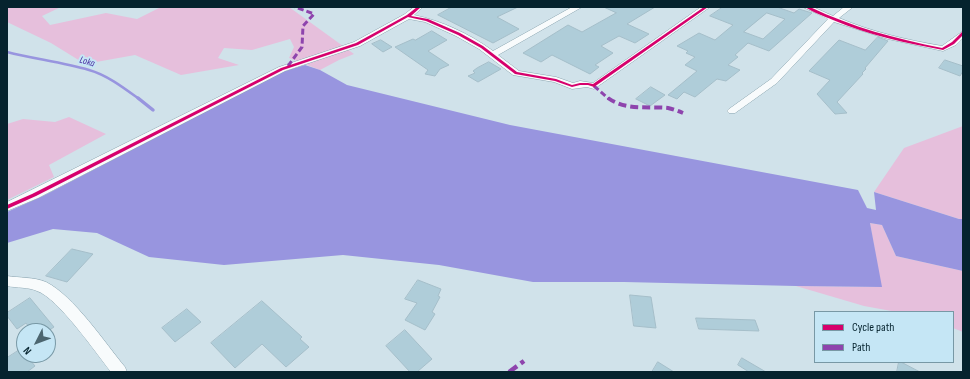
<!DOCTYPE html>
<style>
body{margin:0}
#map{position:relative;width:970px;height:379px;overflow:hidden;background:#d0e2ea;font-family:"Sofia Sans Condensed",sans-serif}
canvas{display:block}
.frame{position:absolute;inset:0;border:8px solid #05232e;pointer-events:none}
.legend{position:absolute;left:814px;top:311px;width:140px;height:52px;box-sizing:border-box;background:#c5e6f5;border:1px solid #7898a5;margin:0;padding:5px 7px;list-style:none;font-size:12px;color:#05232e}
.legend li{display:flex;align-items:center;gap:8px;height:20px}
.legend b{width:20px;border:1px solid #7898a5}
.north{position:absolute;left:16px;top:323px;width:40px;height:40px;box-sizing:border-box;background:#c5e6f5;border:1px solid #7898a5;border-radius:50%;rotate:228deg;font-size:11px;font-weight:700;line-height:16px;text-align:center;color:#05232e}
.north::after{content:'';display:block;margin:auto;width:14px;height:18px;background:#4c6670;clip-path:polygon(50% 0,100% 100%,50% 72%,0 100%)}
</style>
<div id="map">
<canvas width="970" height="379"></canvas>
<div class="frame"></div>
<ul class="legend">
<li><b style="height:5px;background:#d6006c"></b>Cycle path</li>
<li><b style="height:5px;background:#8e44ad"></b>Path</li>
</ul>
<div class="north">N</div>
</div>
<script>
const g = document.querySelector('canvas').getContext('2d');
g.lineJoin = 'round';
function fillPath(path, color) {
  g.fillStyle = color;
  g.fill(path, 'evenodd');
}
function trace(path, color, width, dash) {
  g.strokeStyle = color;
  g.lineWidth = width;
  g.lineCap = dash ? 'butt' : 'round';
  g.setLineDash(dash || []);
  g.stroke(path);
}
function drawText(font, color, halo, rows, align = 'center') {
  g.font = font + ' "Sofia Sans Condensed",sans-serif';
  g.lineWidth = 4;
  g.setLineDash([]);
  g.textBaseline = 'middle';
  g.strokeStyle = halo;
  g.fillStyle = color;
  for (const [text, x, y, turn = 0] of rows) {
    g.save();
    g.translate(x, y);
    g.rotate((+turn || 0) * Math.PI / 180);
    g.textAlign = isNaN(turn) ? turn : align;
    if (halo) g.strokeText(text, 0, 0);
    g.fillText(text, 0, 0);
    g.restore();
  }
}
const green = new Path2D(`
 M7,7H61L42,16L50,25L106,13L137,19L161,7H289L354,54L339,60L320,70L289,58L294,47L290,39L252,50L224,48L218,58L239,65L181,75L135,55L85,64L51,43L7,22Z
 M69,117L106,134L49,165L54,177L7,200V124L23,119L55,122Z
 M963,126V219H959L874,192L904,148Z
 M870,223L882,225L896,256L963,271V332L953,328V312H897L864,306L796,286L881,287Z`);
const water = new Path2D(`
 M305,65L320,70L347,85L510,125L858,190L867,208L876,210L874,192L959,219H963V271L896,256L882,225L870,223L882,287L796,286L624,282H533L439,265L343,255L224,265L149,257L97,233L53,229L7,243V212L43,196L282,72Z`);
const streamFar1 = new Path2D(`
 M7,52C34,59 62,62 89,70C107,75 124,88 139,99`);
const stream = new Path2D(`
 M138,98L153,110`);
const building = new Path2D(`
 M452,7H518L497,17L519,29L493,43L438,15Z
 M604,7H655L627,24L649,34L635,43L619,36L601,46L613,53L595,65L599,67L590,74L552,55L541,62L523,53L568,25L582,32L616,13Z
 M723,7H777L794,13L799,9L812,13L769,51L748,43L735,55L738,57L728,65L740,70L726,81L717,79L695,97L684,92L677,99L668,95L697,71L685,65L695,57L686,53L688,51L677,46L699,33L715,40L733,25L710,16ZM767,13L785,19L763,39L744,32Z
 M432,31L447,40L428,51L449,65L440,69L435,76L425,74L428,70L395,47L413,39L415,40Z
 M878,37L888,41L865,68L866,69L862,73L863,74L837,102L847,113L835,114L817,94L830,80L809,71L839,40L865,50Z
 M381,40L392,47L383,52L372,44Z
 M945,60L963,66V71L960,76L939,68Z
 M489,62L501,69L478,82L468,76L475,73L473,71L477,68Z
 M651,87L665,95L650,106L636,99Z
 M72,249L93,254L67,282L46,276Z
 M418,280L441,289L438,296L440,297L432,312L435,314L425,330L405,320L417,303L405,299Z
 M630,295L651,297L656,328L634,326Z
 M30,298L54,327L48,331H32L26,323L17,329L7,316V313Z
 M262,301L302,337L300,339L309,347L286,367L262,344L235,368L211,343Z
 M187,309L201,322L175,342L162,328Z
 M696,318L755,320L759,331L699,329Z
 M405,330L432,359L417,372H410L386,346Z
 M21,349L24,355H26L35,366L27,372H7V358Z
 M742,358L766,372H749L738,365Z
 M658,362L674,372H652Z
 M899,362H901L920,372H897Z`);
const street = new Path2D(`
 M414,7H423L414,15C442,21 470,34 493,51L572,7H582L498,55L519,71L556,77L573,83L580,81L593,83L701,7H710L594,89L587,87L572,89L554,82L513,75L479,49L456,36L425,22L409,19L360,46L285,71L38,198L7,211V202L279,67L354,42L405,14Z
 M803,7H813L833,16L844,7H853L839,18C872,32 907,40 942,46L963,31V38L956,45L943,51L888,39L834,22L777,83L735,113H729L727,111L729,109L771,79L828,19Z
 M7,276C20,278 34,277 46,282C74,296 105,343 125,367L127,372H111C96,353 58,298 37,291C28,287 17,288 7,286Z`);
const quietFar2 = new Path2D(`
 M288,66L302,47L303,26L314,14L295,7
 M594,86L609,99`);
const quietFar1 = new Path2D(`
 M608,98C626,111 648,106 668,108C673,109 678,111 683,113`);
const quiet = new Path2D(`
 M509,372L524,361`);
const cycleway = new Path2D(`
 M417,7H421L411,16L428,19L460,33L483,46L517,72L556,79L572,85L580,83H588L593,84L704,7H708L594,87L588,85H580L572,87L555,81L515,74L481,48L458,35L426,21L408,17L358,45L283,70L36,196L7,209V205L32,194L281,68L356,43L407,15Z
 M805,7H810C852,27 896,39 942,48L952,42L962,32H963V35L954,44L943,50C906,43 868,35 833,20C824,16 814,13 805,7Z`);
const farWaternames = [
 ["Loka",87,62,17]
];
fillPath(green, '#e6bfdc');
fillPath(water, '#9895df');
trace(streamFar1, '#9895df', 2.5);
trace(stream, '#9895df', 3.5);
fillPath(building, '#afcdd9');
trace(building, '#a5bec9', 1);
trace(street, '#8aa4af', 1);
fillPath(street, '#f8fbfc');
trace(quietFar2, '#8e44ad', 3, [6, 3]);
trace(quietFar1, '#8e44ad', 4, [8, 4]);
trace(quiet, '#8e44ad', 4.5, [10, 4.5]);
fillPath(cycleway, '#d6006c');
drawText('italic 10px', '#4829a1', '#c5e6f5', farWaternames);
</script>
